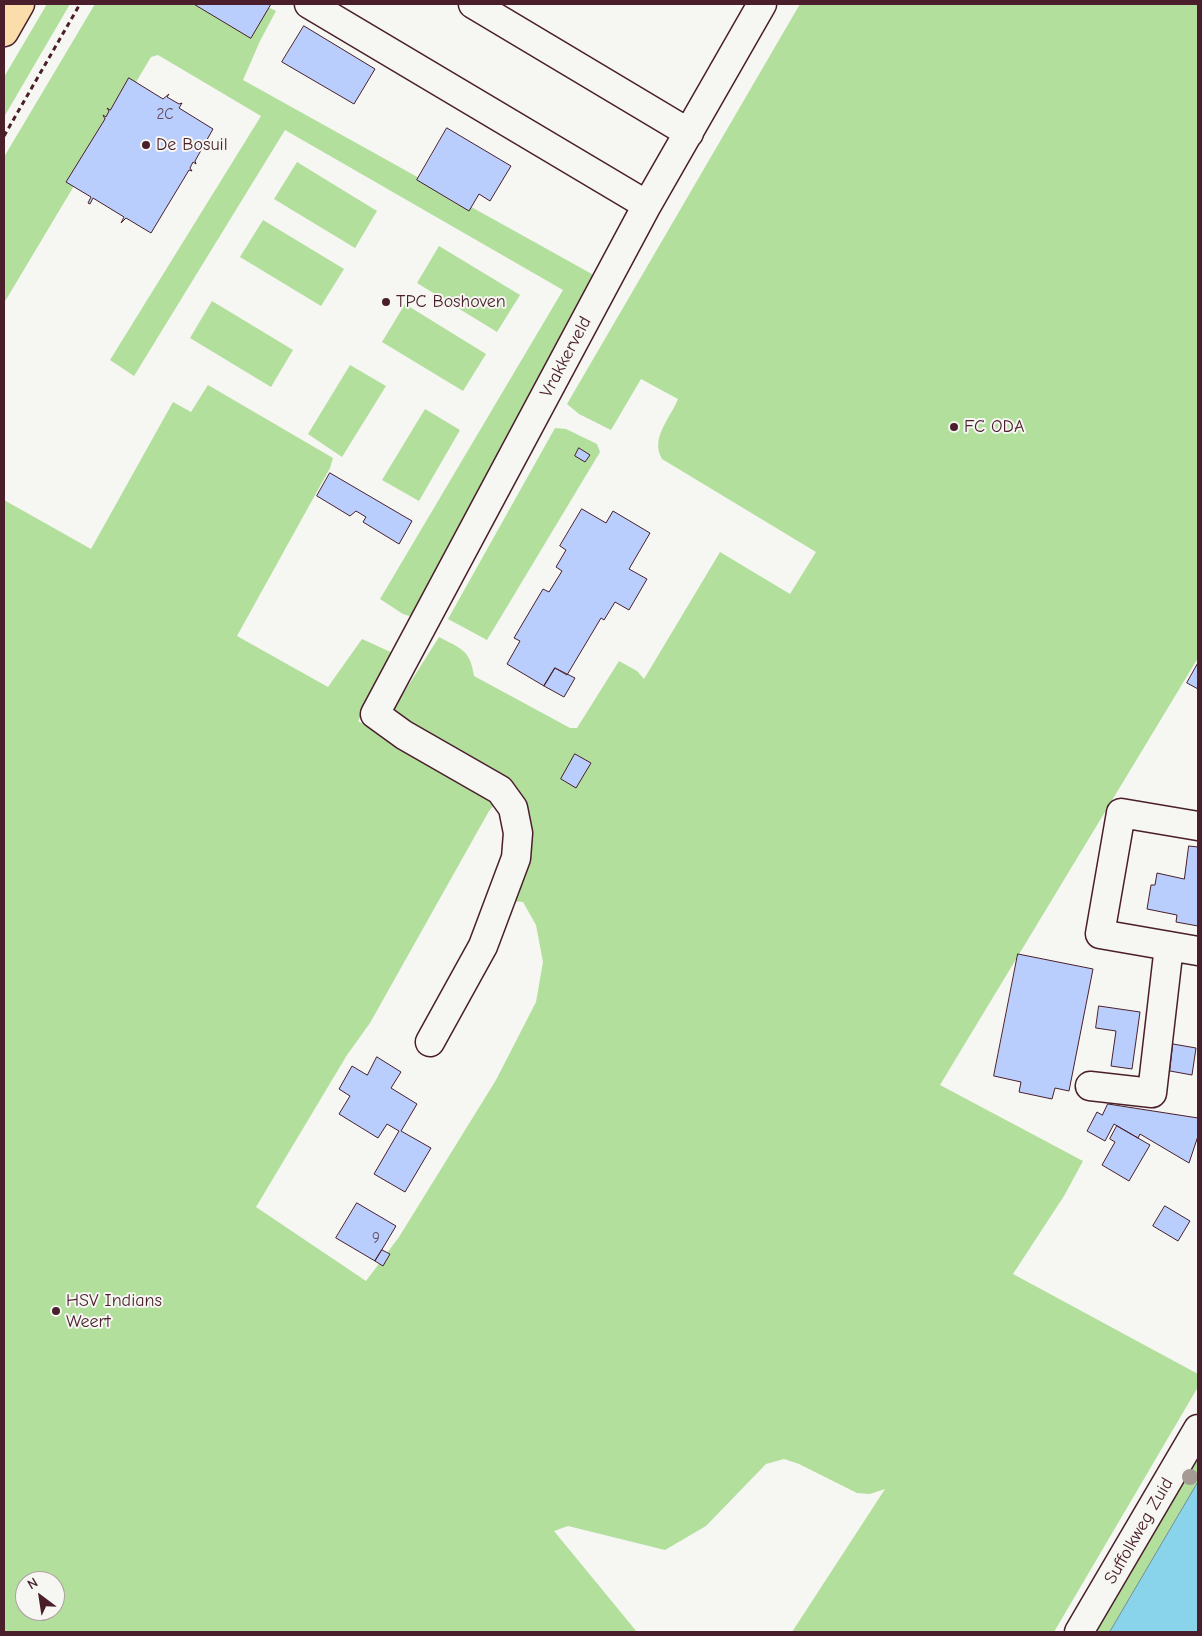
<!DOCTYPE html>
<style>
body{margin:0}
#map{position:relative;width:1202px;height:1636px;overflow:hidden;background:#f6f6f2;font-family:"Comic Neue",sans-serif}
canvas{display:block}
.frame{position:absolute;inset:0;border:5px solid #4a1f2b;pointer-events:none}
.north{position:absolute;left:15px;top:1571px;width:50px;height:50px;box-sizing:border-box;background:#f6f6f2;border:1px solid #b1a0a2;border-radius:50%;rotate:329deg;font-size:14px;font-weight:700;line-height:20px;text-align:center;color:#4a1f2b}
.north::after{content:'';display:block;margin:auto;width:18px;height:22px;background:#4a1f2b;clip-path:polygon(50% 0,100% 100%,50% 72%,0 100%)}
</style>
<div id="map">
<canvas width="1202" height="1636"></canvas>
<div class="frame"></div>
<div class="north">N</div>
</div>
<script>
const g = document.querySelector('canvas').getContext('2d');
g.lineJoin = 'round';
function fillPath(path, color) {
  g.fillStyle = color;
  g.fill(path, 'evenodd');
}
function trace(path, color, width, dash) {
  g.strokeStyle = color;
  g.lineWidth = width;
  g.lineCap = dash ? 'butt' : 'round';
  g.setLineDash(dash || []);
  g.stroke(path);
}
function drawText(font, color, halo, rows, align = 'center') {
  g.font = font + ' "Comic Neue",sans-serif';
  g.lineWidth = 4;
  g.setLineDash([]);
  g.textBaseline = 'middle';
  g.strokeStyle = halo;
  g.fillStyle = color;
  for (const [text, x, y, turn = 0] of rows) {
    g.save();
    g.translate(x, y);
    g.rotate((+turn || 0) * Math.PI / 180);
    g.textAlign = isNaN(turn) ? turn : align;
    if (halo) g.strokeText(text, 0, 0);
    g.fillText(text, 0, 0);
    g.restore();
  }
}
const green = new Path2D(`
 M47,4H70L4,117V77Z
 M95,4H262L276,11L260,41L243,80L608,283L416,618L403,614L380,599L563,290L285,130L134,376L110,360L261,116L158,55L151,57L4,303V157Z
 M800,4H1198V658L940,1085L1083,1161L1064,1196L1013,1274L1198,1374V1387L1054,1632H792L885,1489L870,1494L857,1493L799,1464L784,1459L766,1464L706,1526L665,1550L568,1526L554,1531L637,1632H4V500L91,549L173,402L191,412L208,385L333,458L330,468L237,636L328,687L362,639L395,654L358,721L497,802L489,811L370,1023L347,1055L256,1207L366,1281L399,1237L496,1080L536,1002L543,962L536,925L523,902L510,901C524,858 539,826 505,787L401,727L389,716L439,637C461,649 470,649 474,676L570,728H577L619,661L637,671L644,679L720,552L790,594L816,552L662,459C650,438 670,419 678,399L641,379L611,430L579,414L567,404ZM25,1581H55V1611H25Z
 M297,162L377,211L355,248L274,199Z
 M263,220L344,269L321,306L240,257Z
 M439,246L520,295L497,332L417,283Z
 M212,301L293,350L271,387L190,338Z
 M405,304L486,354L463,391L382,342Z
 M350,365L386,386L342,457L308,434Z
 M425,409L460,430L419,501L382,480Z
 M555,428L566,429L597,444L600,452L487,640L448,619Z
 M1198,1453V1483L1111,1632H1093Z`);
const water = new Path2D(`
 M1198,1482V1632H1110Z`);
const building = new Path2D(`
 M194,4H271L251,38Z
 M304,26L375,69L354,104L282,62Z
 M129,78L163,99L169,94L167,97L179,104L182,103L179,108L213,129L195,161L196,164L193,162L190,168L192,171L189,170L151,233L126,218L121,223L124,217L93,198L90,204L88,203L91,197L66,182L105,119L103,115L106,117L109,111L107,108L110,110Z
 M447,128L511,166L490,201L479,194L469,211L417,180Z
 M579,448L590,455L585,462L575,456Z
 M330,473L412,521L399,544L363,522L366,517L356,511L350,516L317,496Z
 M582,509L606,523L613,511L650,533L629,569L647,579L629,610L615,602L604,620L601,618L567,675L555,668L544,686L507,664L520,641L514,638L543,589L549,592L562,571L556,567L566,550L560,546Z
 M1198,663V689L1187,683Z
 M555,668L575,678L564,697L544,686Z
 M575,754L591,763L576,788L561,779Z
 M1189,846L1198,847V926L1176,922L1177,915L1147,909L1151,885H1155L1157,873L1184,879Z
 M1018,954L1093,969L1069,1091L1055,1088L1052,1099L1019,1092L1021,1082L994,1076Z
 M1099,1006L1140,1012L1132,1069L1111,1066L1116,1031L1096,1028Z
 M1173,1044L1196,1048L1192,1075L1170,1071Z
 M377,1057L401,1072L391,1088L417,1104L401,1131L431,1148L405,1192L374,1174L399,1131L387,1124L378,1138L339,1114L350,1096L339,1089L352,1066L367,1075Z
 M1108,1104L1198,1118V1136L1189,1163L1140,1134L1138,1138L1114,1124L1105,1141L1087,1131L1097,1112L1102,1115Z
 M1117,1126L1150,1145L1129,1181L1102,1165L1115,1142L1110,1139Z
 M357,1203L396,1226L375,1261L336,1238Z
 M1165,1206L1190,1221L1178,1241L1153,1226Z
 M382,1250L390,1254L383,1266L375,1261Z`);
const path = new Path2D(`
 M4,136L80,4`);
const minor = new Path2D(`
 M309,4L647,205
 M473,4L689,133
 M1198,826L1121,813L1100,934L1198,951
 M430,1042L483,946L516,858L518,833L513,808L500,790L404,735L375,714L647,205L762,4
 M1090,1086L1152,1093L1169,946
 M1079,1632L1198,1429`);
const major = new Path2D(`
 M4,32L20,4`);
const trees = [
 [1190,1477]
];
const markers = [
 [146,145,5,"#4a1f2b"],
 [386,302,5,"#4a1f2b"],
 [954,427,5,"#4a1f2b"],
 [56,1311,5,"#4a1f2b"]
];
const numberNames = [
 ["2C",165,115],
 ["9",376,1239]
];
const poiNames = [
 ["De Bosuil",156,145],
 ["TPC Boshoven",396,302],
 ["FC ODA",964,427],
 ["HSV Indians",66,1301],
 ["Weert",66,1322]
];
const streetNames = [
 ["Vrakkerveld",566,357,-62],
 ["Suffolkweg Zuid",1139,1531,-60]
];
fillPath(green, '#b3df9d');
fillPath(water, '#8ad4eb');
trace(water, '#708c9e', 1);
fillPath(building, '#b9cefd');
trace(building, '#4a1f2b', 1);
trace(minor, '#4a1f2b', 31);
trace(major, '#4a1f2b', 31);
trace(path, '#4a1f2b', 3, [5, 4]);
trace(minor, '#f6f6f2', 28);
trace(major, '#faddab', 28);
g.fillStyle = '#a69a94';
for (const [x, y] of trees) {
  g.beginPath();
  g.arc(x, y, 8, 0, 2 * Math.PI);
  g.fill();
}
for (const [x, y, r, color] of markers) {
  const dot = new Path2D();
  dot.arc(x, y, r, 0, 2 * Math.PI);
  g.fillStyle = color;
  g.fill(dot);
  trace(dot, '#f6f6f2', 2);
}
drawText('15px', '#664b60', null, numberNames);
drawText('18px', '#4a1f2b', '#f6f6f2', poiNames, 'left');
drawText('18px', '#4a1f2b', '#f6f6f2', streetNames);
</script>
